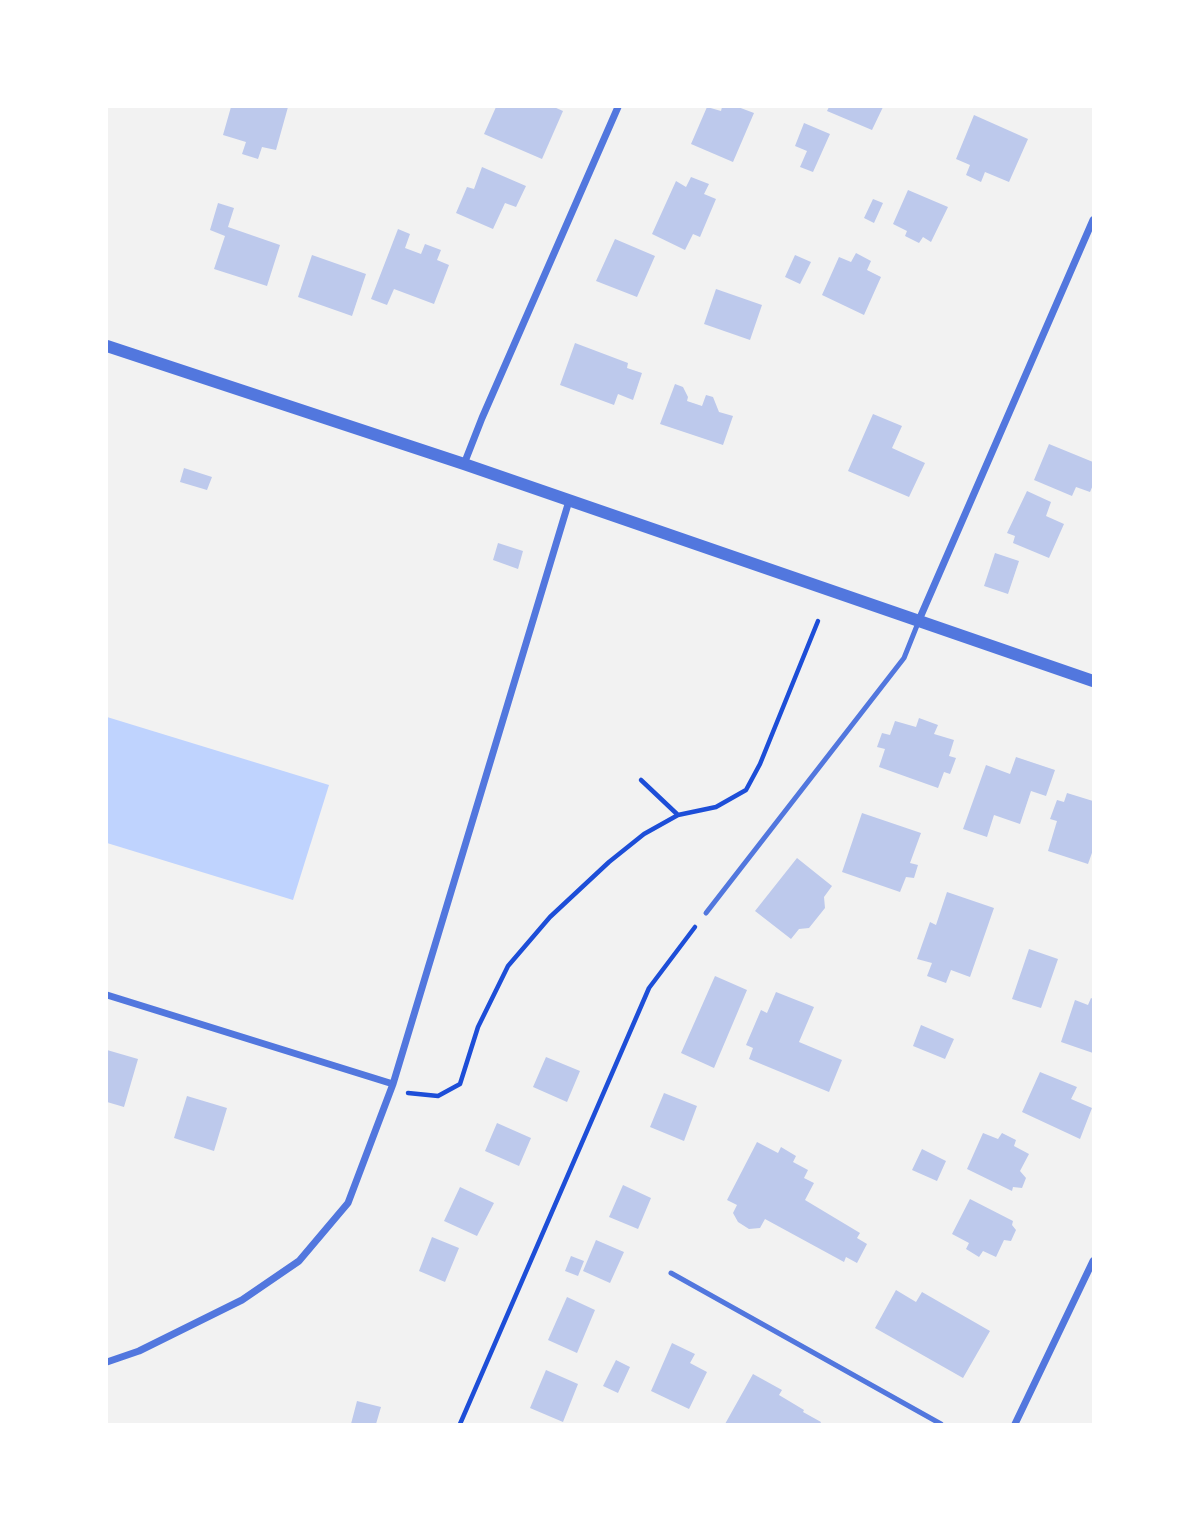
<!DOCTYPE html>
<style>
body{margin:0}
#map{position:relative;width:1200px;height:1531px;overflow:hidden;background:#f2f2f2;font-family:"Crimson Pro",serif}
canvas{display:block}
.frame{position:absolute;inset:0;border:108px solid #fff;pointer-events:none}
</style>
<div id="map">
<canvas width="1200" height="1531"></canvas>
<div class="frame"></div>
</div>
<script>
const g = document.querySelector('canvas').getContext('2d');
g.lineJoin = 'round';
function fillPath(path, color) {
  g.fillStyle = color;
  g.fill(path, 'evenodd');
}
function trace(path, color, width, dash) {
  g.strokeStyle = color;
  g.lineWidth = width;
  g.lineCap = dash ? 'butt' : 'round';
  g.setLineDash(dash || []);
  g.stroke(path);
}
const water = new Path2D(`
 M107,717L329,785L293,900L107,843Z`);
const building = new Path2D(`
 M231,107H288L276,150L262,147L258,159L242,154L246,142L223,135Z
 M496,107H554L563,111L542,159L484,134Z
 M707,107L721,111L722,107H738L754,113L733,162L691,144Z
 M829,107H883L872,130L827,111Z
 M974,115L1028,139L1009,182L985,172L981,182L966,175L970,165L956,159Z
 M804,123L830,134L813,172L800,167L807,151L795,146Z
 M482,167L526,186L516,207L505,203L493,229L456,213L467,187L474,189Z
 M691,177L709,184L704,194L716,199L700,237L693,234L685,250L652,234L676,181L686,187Z
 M908,190L948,207L931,242L923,237L919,243L905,236L907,231L893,224Z
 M873,199L883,203L874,223L864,218Z
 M218,203L234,208L228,227L280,245L267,286L214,269L225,236L210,230Z
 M398,229L410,234L405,248L421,254L425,244L441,250L437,260L449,265L434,304L394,289L387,305L371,299Z
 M615,239L655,256L637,297L596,281Z
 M856,253L871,261L867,270L881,277L864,315L822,295L839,257L851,262Z
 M312,255L366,274L352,316L298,297Z
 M795,255L811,262L800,284L785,277Z
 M716,289L762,305L750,340L704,324Z
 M575,343L628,363L627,368L642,373L633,400L618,394L614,405L560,385Z
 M675,384L683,387L688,397L687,401L702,406L706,395L713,397L719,412L733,416L723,445L660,424Z
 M873,414L902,426L892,448L925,463L909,497L848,471Z
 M1049,444L1093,462V485L1090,492L1076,487L1072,496L1034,480Z
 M184,468L212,477L207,490L180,482Z
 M1027,491L1051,502L1046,516L1064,524L1049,558L1013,543L1015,536L1007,533Z
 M498,543L523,551L518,569L493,560Z
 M995,553L1019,561L1008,594L984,586Z
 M919,718L938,725L934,734L954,740L949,756L956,758L950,774L944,772L938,788L879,767L885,749L877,747L882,733L890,735L895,721L916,727Z
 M1016,757L1055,770L1046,796L1031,791L1020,824L994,815L987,837L963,829L986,765L1010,774Z
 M1067,793L1093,801V850L1088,864L1048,851L1057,821L1050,819L1057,800L1064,802Z
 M862,813L921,833L910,863L918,865L914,878L906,877L900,892L842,872Z
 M797,858L832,886L824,897L825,908L809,928L799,929L791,939L755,911Z
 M947,892L994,908L970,977L951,970L946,983L927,976L932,963L917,959L930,922L936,925Z
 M1029,949L1058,959L1041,1008L1012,999Z
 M715,976L747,990L714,1068L681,1053Z
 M776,992L814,1007L799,1042L842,1060L829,1092L749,1059L753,1048L746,1045L761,1010L767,1013Z
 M1091,998L1093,999V1053L1061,1042L1075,1000L1088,1005Z
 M921,1025L954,1039L945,1059L913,1046Z
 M107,1050L138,1059L124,1107L107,1102Z
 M546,1057L580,1071L567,1102L533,1087Z
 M1040,1072L1077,1087L1071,1099L1092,1108L1080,1139L1022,1112Z
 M664,1093L697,1106L684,1141L650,1127Z
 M187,1096L227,1108L214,1151L174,1138Z
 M497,1123L531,1138L519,1166L485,1151Z
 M983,1133L998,1139L1002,1133L1016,1140L1014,1146L1029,1154L1020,1171L1026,1178L1022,1188L1013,1187L1012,1191L967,1169Z
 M757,1142L778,1153L781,1147L796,1156L793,1162L808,1170L804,1178L814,1183L805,1200L860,1233L857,1238L867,1244L857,1263L846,1257L844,1262L765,1219L760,1228L749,1229L738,1222L733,1213L737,1205L727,1200Z
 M922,1149L946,1161L937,1181L912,1170Z
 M623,1185L651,1198L638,1229L609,1217Z
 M460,1187L494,1203L477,1236L444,1221Z
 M970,1199L1013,1221L1012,1225L1016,1230L1011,1241L1004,1240L996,1257L983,1251L979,1257L966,1249L969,1243L952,1234Z
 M432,1237L459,1248L445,1282L419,1271Z
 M596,1240L624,1252L610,1283L583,1271Z
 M571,1256L584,1261L578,1276L565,1271Z
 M896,1290L916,1302L922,1292L990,1331L963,1378L875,1328Z
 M567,1297L595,1310L577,1353L548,1340Z
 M672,1343L695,1354L690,1363L707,1372L689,1409L651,1391Z
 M616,1360L630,1367L618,1393L603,1386Z
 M546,1370L578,1384L563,1422L530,1408Z
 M753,1374L782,1390L779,1395L804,1410L803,1412L821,1422L820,1424H725Z
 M357,1401L381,1407L376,1424H351Z`);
const path = new Path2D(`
 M641,780L678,815
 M408,1093L438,1096L460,1084L478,1027L508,966L550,917L609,862L644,834L678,815L716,807L746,790L760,764L818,621
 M460,1424L649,988L695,927`);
const service = new Path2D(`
 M706,913L904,658L918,623
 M671,1273L941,1424`);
const minor = new Path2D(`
 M464,464L482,418L618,107
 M919,620L1093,220
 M107,995L393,1084
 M107,1362L139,1351L242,1300L299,1261L348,1203L393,1084L569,501
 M1015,1424L1093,1261`);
const tertiary = new Path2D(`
 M107,346L464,464L1093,681`);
fillPath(water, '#bfd3fe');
fillPath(building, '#bdc9ec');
trace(path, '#1d4ed8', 4.5);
trace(service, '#5277de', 5);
trace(minor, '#5277de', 7);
trace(tertiary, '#5277de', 12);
</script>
